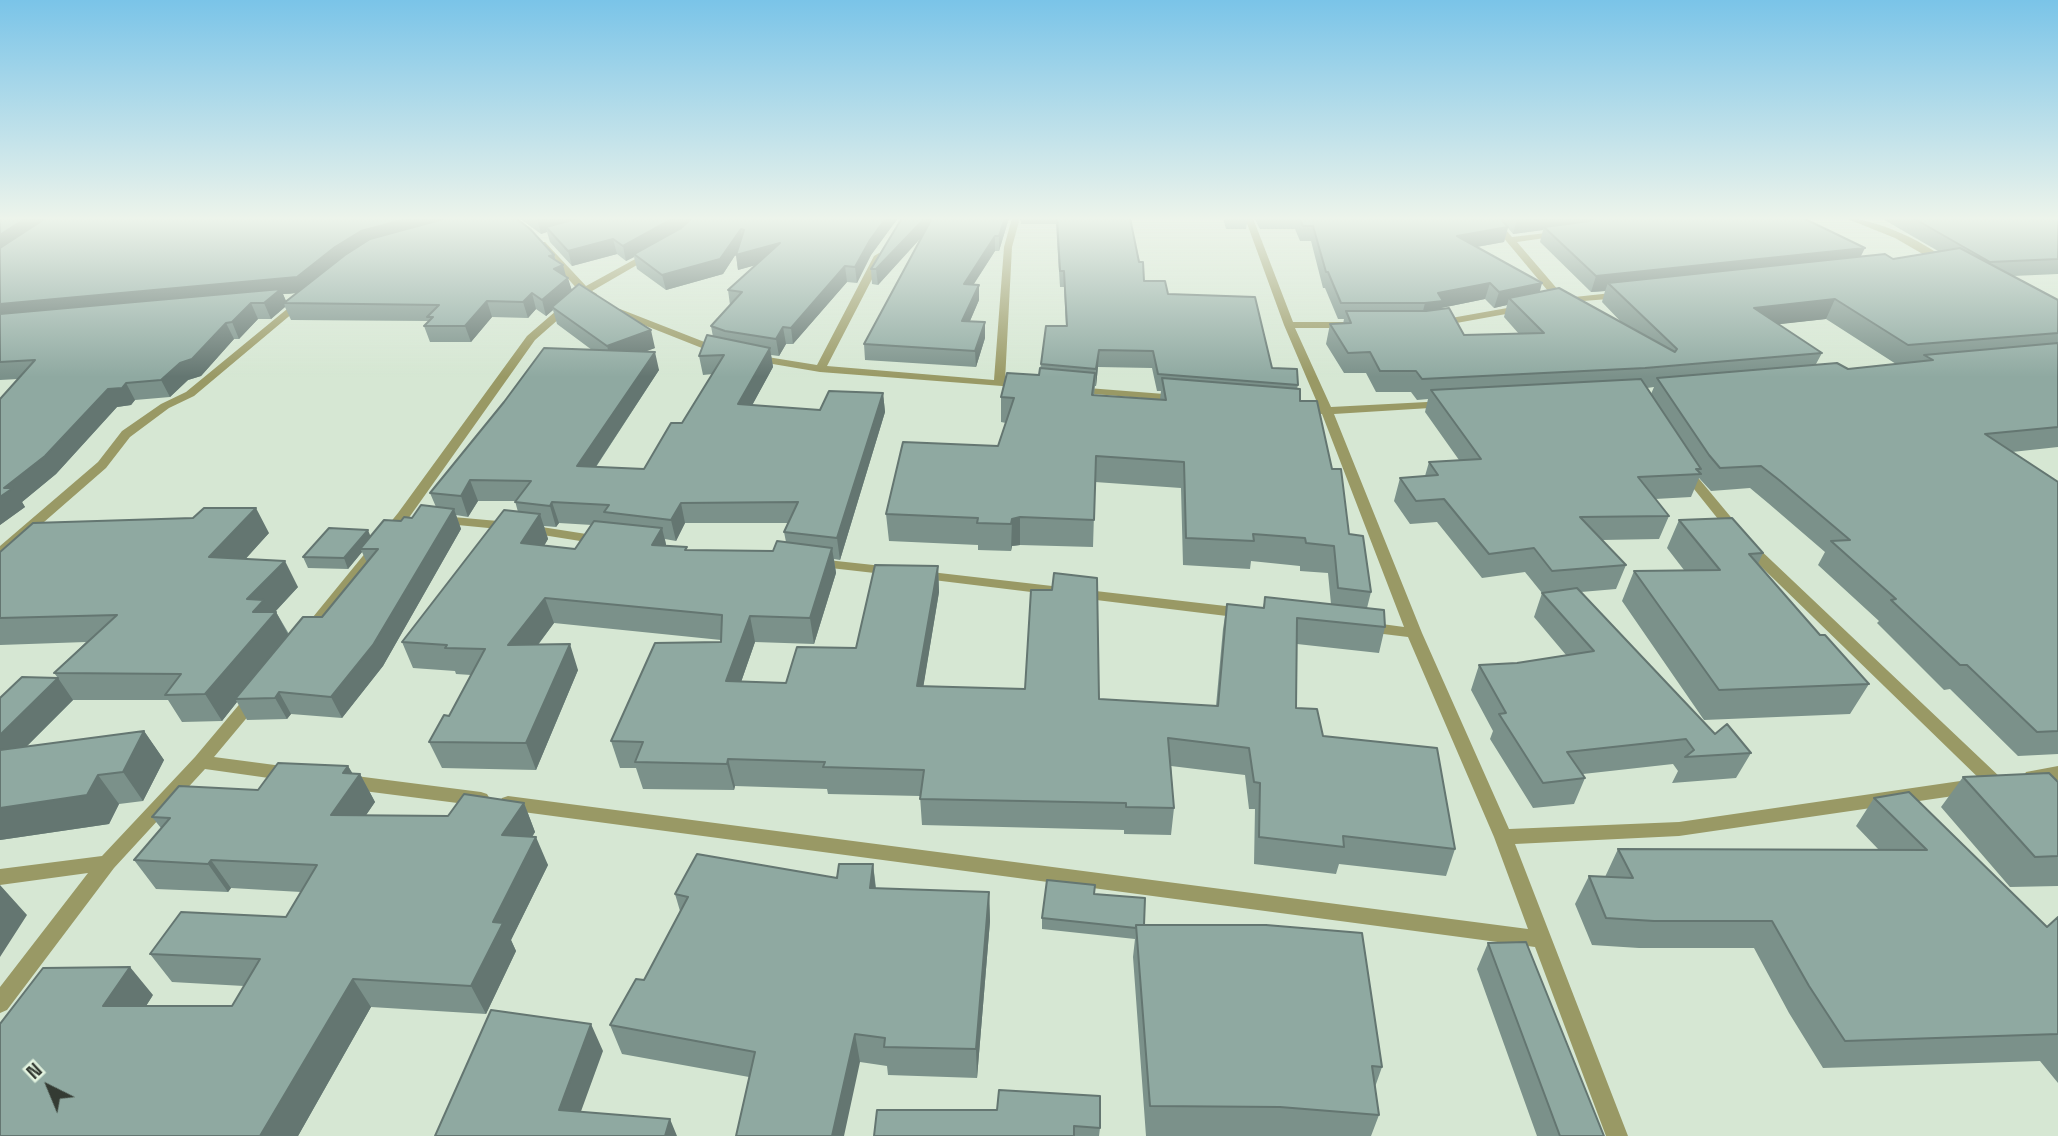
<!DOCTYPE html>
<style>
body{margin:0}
#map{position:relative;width:2058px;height:1136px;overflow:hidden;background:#d6e7d3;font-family:"Space Grotesk",sans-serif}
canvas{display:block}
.north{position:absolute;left:14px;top:1052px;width:70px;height:70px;-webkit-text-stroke:5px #e3f4e0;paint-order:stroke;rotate:317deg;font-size:19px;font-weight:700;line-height:28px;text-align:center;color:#343b33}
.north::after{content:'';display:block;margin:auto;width:24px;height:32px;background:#343b33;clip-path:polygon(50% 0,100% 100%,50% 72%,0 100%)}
</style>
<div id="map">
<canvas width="2058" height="1136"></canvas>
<div class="north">N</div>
</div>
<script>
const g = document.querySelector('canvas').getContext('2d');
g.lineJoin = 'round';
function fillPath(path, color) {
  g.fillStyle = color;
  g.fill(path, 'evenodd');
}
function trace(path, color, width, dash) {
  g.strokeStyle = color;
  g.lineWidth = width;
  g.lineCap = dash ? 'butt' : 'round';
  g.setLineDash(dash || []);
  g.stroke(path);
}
const minor = new Path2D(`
 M1012,218H1020L1012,247L1005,381L1028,384V388L820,372L755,361L750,358L755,355L817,365L874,256L879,253L884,256L827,366L994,380L1004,247Z
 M1245,218H1253L1293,322H1347L1352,325L1347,328H1295L1331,407L1446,401L1452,404L1446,407L1334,414L1422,633L1509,829L1679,822L1974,779L1980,781L1983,786L1980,791L1974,793L1679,836L1515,844L1628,1136H1606L1535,947L508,810L502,808L499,803L502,798L508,796L1528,929L1494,837L1408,637L1367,632L1360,627L1367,622L1404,627L1322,414L1302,412L1296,409L1302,406L1319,407L1284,325Z
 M1487,218H1496L1512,237L1562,231L1563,233L1559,236L1517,242L1565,298L1621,292L1626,295L1621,298L1558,303Z
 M1845,218C1874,218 1924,241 1946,260L1934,263L1933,260L1895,238Z
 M539,242H545L586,286L648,252L656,254L592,291L597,294V298L586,295L535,340L408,519L314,634H304L302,631L304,628L398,513L527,336L579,291L539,246Z
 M298,300L306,302L194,396L169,408L130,437L106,468L5,556L0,557V546L98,462L122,431L161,404L186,392Z
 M1524,305L1528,306V310L1440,326L1435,323L1440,320Z
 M620,309L725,350L726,352L721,355L717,354L616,314V310Z
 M1075,387L1177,395L1183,398L1177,401L1071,392V388Z
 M1686,467L1690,468L1740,528L1742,531L1740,534H1730L1682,474L1680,471Z
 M442,516L509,522L516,526L509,530L437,523L435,520Z
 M529,525L599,536L606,540L599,544L524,532L522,529Z
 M1749,543L1754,544L2001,778L2004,783L2001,788L1995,790L1989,788L1744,550L1742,547Z
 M818,559L892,567L899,571L892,575L813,566L811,563Z
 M922,571L1243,608L1250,613L1243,618L917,578L915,575L917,572Z
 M254,692L260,694L262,698L260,702L214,757L290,767L296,769L299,774L296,779L290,781L205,769L114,868L7,1010L0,1013V987L88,873L0,885V869L102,856L195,757L248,694Z
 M2058,766V780L2032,784L2026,782L2023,777L2026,772Z
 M348,775L481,792L487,794L490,799L487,804L481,806L348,789L342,787L339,782L342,777Z`);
const wall = new Path2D(`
 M0,218L554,255L555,260L566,276L572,290L655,348L646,351L659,370L596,467L644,469L682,423L713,374L703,375L699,356L713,337L711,326L730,305L728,290L755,265L738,270L736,254L723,274L666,290L637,269L634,257L626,261L617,254L572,266L550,242L547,232L541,234L519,218H898L871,255L857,283L847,282L793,344H786L779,356L771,355L773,367L752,405L820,410L883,393L885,412L840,560L834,559L836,573L814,644L755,642L741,682L786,683L856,648L938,566L939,592L923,687L1099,699L1216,706L1223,629L1227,604L1263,608L1265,597L1331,604L1328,573L1300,571V566L1251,561L1250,569L1183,565L1181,488L1095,482L1093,547L1020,545L1012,546L1011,551L978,550V545L889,541L886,514L998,446L1006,423L1001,422V397L1039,375L1041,364L1066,326L1064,287H1060L1056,224H1021L1020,218H1130L1144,281L1168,294L1298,385L1297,389L1300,401L1332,469L1349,534L1371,592L1367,608L1385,627L1379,653L1297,644L1296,708L1323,736L1455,849L1446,876L1339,864L1336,874L1254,864L1255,809H1249L1245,775L1171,766L1174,808L1171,835L1124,834V830L922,825L920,796L828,794L827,789L735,786L734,790L643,789L636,768H620L611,741L721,642V640L554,623L538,645L578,670L536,770L442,768L429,742L449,716L471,675L456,674L455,671L413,668L402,642L518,512L515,501H478L468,517L456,515L461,529L383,666L342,718L291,714L287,719L247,720L237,702L222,721L182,722L168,700H73L26,747L144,731L164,760L143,801L119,804L109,824L0,840V698L58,678L54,673L86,642L0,645V552L269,533L245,559L298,587L275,612H276L289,634L322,617L367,563L362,552L348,569L308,568L303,557L371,536L401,521L412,518L436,507L430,493L592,350L557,324L553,310L546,316L536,309L528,318L492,317L471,342H430L424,326L429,321L291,320L285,307L271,319H258L239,339H234L201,376L188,380L170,397L135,400L131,405L117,407L56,474L22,502L25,507L0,525L18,379L0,380ZM297,293L286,302L283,294H290ZM1098,367L1152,368L1157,391H1161L1160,399L1094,396L1095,386H1096ZM559,523L592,525L575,549L544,546L548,539L544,526L556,527ZM685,523H788L784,532L786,542L773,551L687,550L666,545L665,539L676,541Z
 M902,218H1009L999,251H995L974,284L979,300L970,321L985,338L976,367L865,360L864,344L921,237L878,285L872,284L871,269Z
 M1223,218H1248L1246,229H1226Z
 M1254,218H1803L1861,257L1893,259L1938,251L1881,218H2058V274L2013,276L2058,300V447L2012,452L2058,482V754L2018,756L1950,689L1944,690L1877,623L1879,621L1818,565L1825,552L1768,503L1750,488L1711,491L1699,478L1691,497L1655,499L1669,516L1659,539L1602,540L1626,565L1616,589L1581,592L1715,734L1751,753L1736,778L1672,783L1678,771L1673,764L1583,774L1585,778L1574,804L1533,808L1490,739L1493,731L1471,690L1479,665L1517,663L1566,655L1534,617L1542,593L1525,572L1482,578L1437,522L1410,524L1394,501L1400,478L1425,476L1429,462L1459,460L1425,412L1428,399L1417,400L1411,392H1376L1366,373H1344L1326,344L1330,324H1343L1344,319H1338L1325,288H1323L1311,241H1300L1295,229H1260ZM1508,228L1513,234L1543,230L1540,242L1591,292L1605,291L1602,302L1623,324L1540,292L1477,247L1504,242ZM1485,299L1494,308L1507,305L1504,317L1519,334L1464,335L1441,309V308ZM1826,319L1896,364L1848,369L1816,364L1822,353L1778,324ZM1654,387L1651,394L1647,388Z
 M1679,520L1763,553L1758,564L1820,635L1869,684L1850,714L1704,720L1622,601L1634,571L1684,570L1667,548Z
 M348,766L353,774H360L375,802L366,815L448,816L524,803L535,832L532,837L548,865L511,940L516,951L486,1014L371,1007L298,1136H0L153,995L146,1006H232L244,986L172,982L150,954L286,917L301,892L231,888L228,892L156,889L134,860L161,828L152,817Z
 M1963,777L2058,782V886L2010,887L1941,807Z
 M1874,798L2047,927L2058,917V1083L2040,1061L1823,1068L1789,1013L1754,948H1639L1592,945L1575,904L1589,876L1605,877L1618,849L1879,850L1856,826Z
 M873,864L876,888L989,892L990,921L977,1078L888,1075L887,1066L860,1062L749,1077L622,1054L610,1025L644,980L680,911L675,894L837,878Z
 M1095,894L1144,925L1382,1067L1375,1087L1379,1115L1371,1136H1146L1133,957L1135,939L1042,929V918Z
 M1488,943L1604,1136H1537L1477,969Z
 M877,1110L1100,1128L1099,1136H874Z`);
const shadedWall = new Path2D(`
 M26,218H56L0,256V235Z
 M410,218H469L304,292L283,294L287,303H284L285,307L271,319L264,303L273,295L0,321V304L335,247L361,231Z
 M542,218H600L546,227L547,232L541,234L537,219Z
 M674,218H692L674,235L634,254V257L626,261L623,246Z
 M886,218H898L871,255L857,283L855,267L870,240Z
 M925,218H930L931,227L878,285L876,269Z
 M1005,218H1009L999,251V236Z
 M1528,218H1596L1580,225L1544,227L1543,230L1513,234L1517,220Z
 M1508,227L1504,242L1453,251L1457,236Z
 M741,229L743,243L723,274L666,290L662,275Z
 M995,236V251L964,299V284Z
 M613,239L617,254L572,266L568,251Z
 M780,243L782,258L738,270L736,255Z
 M1865,248L1857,264L1608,283L1605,291L1591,292L1596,276Z
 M554,255L557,267L563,265L567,280L568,278L573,294L552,307L553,310L546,316L542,300L549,256Z
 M845,266L847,282L793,344L791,328Z
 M1490,283L1485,299L1441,308L1439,317L1421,319L1425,303L1438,293Z
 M1542,283L1538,299L1509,298L1507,305L1494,308L1499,292Z
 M979,285V300L963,337L962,321Z
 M532,293L536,309L528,318L523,302Z
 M1835,299L1826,319L1746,328L1754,308Z
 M487,301L492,317L471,342L465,326Z
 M251,303L258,319L239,339L232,322Z
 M985,322V338L976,367L975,351Z
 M226,323L234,339L201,376L188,380L170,397L161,380Z
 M783,327L786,344L779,356L776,339Z
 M651,330L655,348L612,364L607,346Z
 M770,348L773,367L742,424L738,404Z
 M1099,350L1098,367L1096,386V369Z
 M655,352L659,370L583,486L577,466Z
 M126,383L135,400L131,405L117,407L56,474L22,502L25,507L0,525V497L4,488L108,389Z
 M883,393L885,412L840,560L837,538Z
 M470,480L478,501L468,517L461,496Z
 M552,502L559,523L556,527L550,506Z
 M681,503L685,523L676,541L671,520Z
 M256,508L269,533L224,583L209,557Z
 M454,509L461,529L383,666L342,718L331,697Z
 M540,514L548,539L530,569L521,543Z
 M1020,517V545L1012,546L1011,551L1012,519Z
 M662,528L668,553L652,545Z
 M368,530L372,540L360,549L362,552L348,569L344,558Z
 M832,548L836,573L814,644L810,618Z
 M285,561L298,587L272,615L276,612L290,638L235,699L237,702L222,721L205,694L247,599Z
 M938,566L939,592L919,713L917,686Z
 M545,598L554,623L518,671L508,645Z
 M750,616L755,642L732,708L726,681Z
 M570,644L578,670L536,770L526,743Z
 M58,678L73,700L3,770L0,766V735Z
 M279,692L291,714L287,719L275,698Z
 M144,731L164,760L143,801L123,772Z
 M728,759L735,786L734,790L727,764Z
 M348,766L356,780L360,774L375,802L347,843L331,815L343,773Z
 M98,775L119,804L109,824L0,840V808Z
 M524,803L535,832L514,864L502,835Z
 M536,837L548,865L511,940L516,951L486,1014L471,986L493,922Z
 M211,860L231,888L228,892L208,864Z
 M873,864L876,893L870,888Z
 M0,885L27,915L0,957Z
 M989,892L990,921L977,1078L976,1049Z
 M130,967L153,995L128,1034L103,1006Z
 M353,979L371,1007L298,1136H260Z
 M591,1024L603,1051L572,1136L559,1110Z
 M855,1034L860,1062L844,1136H832Z
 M670,1119L677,1136H665Z`);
const building = new Path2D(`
 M0,218H26L0,235Z
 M46,218H410L361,231L335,247L297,277L0,304V248Z
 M447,218H516L530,229L554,255L549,256L563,265L554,269L568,278L542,300L532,293L523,302L487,301L465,326H424L433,317H427L439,305L284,303L345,255L370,239Z
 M579,218H674L623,246L613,239L568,251L546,227Z
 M692,218H886L870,240L855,267L845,266L791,328L783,327L776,339L725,331L711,326L742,292L728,290L780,243L736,255L744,230L741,229L720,259L662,275L634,254L681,228Z
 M902,218H925L876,269H871Z
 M932,218H1005L999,236H995L964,284L979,285L962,321L985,322L975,351L864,344Z
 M1057,218H1130L1139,262H1143L1144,281H1165L1168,294L1255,297L1272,368L1297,369L1298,385L1158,374L1153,351L1099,350L1096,369L1041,364L1046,326H1067L1064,271H1060Z
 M1299,218H1500L1508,227L1457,236L1542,283L1499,292L1490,283L1438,293L1443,301L1425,303H1341L1328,272H1326L1313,226H1303Z
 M1594,218H1803L1865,248L1596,276L1544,227L1589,221Z
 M1913,218H2058V259L1990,262Z
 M1960,248L2058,300V333L1908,345L1835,299L1754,308L1822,353L1645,368L1422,379L1416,371H1380L1370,352L1348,353L1330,324L1351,323L1346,311H1426L1449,308L1464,335L1544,333L1509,298L1559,288L1675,352L1677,349L1608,283L1885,254L1893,259Z
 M579,284L651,330L607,346L552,307Z
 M281,289L264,303H251L232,322L226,323L192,359L180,363L161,380L126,383L122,388L108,389L45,456L4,488H13L0,497V399L35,360L0,362V314Z
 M707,335L770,348L738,404L820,410L829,391L883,393L837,538L784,532L798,502L681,503L671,520L604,512L609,505L552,502L550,506L515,502L531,481L470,480L461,496L430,493L504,402L544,348L655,352L577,466L644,469L671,423H682L724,355L699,356Z
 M2058,343V427L1985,434L2058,482V731L2037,732L1967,665H1960L1891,600L1896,599L1831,541L1850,540L1779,480L1761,466L1720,468L1709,455L1657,378L1837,363L1848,369L1933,360L1924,355Z
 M1040,368L1095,373L1092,395L1166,400L1162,378L1300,389V401H1317L1332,469H1341L1349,534L1363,536L1371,592L1338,588L1334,546L1306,543L1305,538L1253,534L1254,541L1186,538L1184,462L1096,456L1094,520L1020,517L1012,519L1011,524L977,523L978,518L886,514L903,442L998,446L1014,398L1001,397L1007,373L1039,375Z
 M1641,379L1701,469H1696L1701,474L1638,477L1669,516L1580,517L1626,565L1552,571L1534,548L1489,554L1444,499L1416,501L1400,478L1438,475L1429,462L1481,459L1431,390Z
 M421,505L454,509L373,645L331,697L279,692L275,698L235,699L303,617H322L378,549H360L384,520L401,521L404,517L412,518Z
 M204,508H256L209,557L285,561L247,599L264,600L253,612H276L205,694L165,695L181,674L54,673L117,615L0,618V552L33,523L193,518Z
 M504,510L540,514L521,543L575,549L594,521L662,528L652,545L687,547L685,550L773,551L777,541L832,548L810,618L750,616L726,681L786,683L797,647L856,648L875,565L938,566L917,686L1025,689L1031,590H1052L1054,573L1097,578L1099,699L1218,706L1227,604L1264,608L1265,597L1384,610L1385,627L1297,618L1296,708L1317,709L1323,736L1437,748L1455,849L1343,836L1344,847L1259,837L1260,783L1254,782L1249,748L1168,738L1174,808L1126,807V803L920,799L924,770L823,767L825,762L728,759L727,764L635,762L643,742L611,741L655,643L721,642L722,615L545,598L508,645L570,644L526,743L429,742L444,715L449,716L485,649L445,648L447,645L402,642Z
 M1732,518L1763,553L1749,554L1820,635H1825L1869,684L1719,690L1634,571L1720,570L1679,520Z
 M329,528L368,530L344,558L303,557Z
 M1577,588L1715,734L1727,724L1751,753L1685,757L1694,750L1686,739L1567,752L1585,778L1543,783L1499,714L1506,713L1479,665L1517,663L1594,651L1542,593Z
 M22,677L58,678L0,735V698Z
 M144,731L123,772L98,775L87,795L0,808V750Z
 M278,763L348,766L343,773L360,774L331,815L448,816L464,794L524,803L502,835L536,837L493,922L503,923L471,986L353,979L260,1136H0V1024L43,968L130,967L103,1006H232L260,959L150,954L181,912L286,917L317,865L211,860L208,864L134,860L170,818L152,817L179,786L258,790Z
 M2049,773L2058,782V856L2035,857L1963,777Z
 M1909,792L2047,927L2058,917V1034L1845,1041L1809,986L1772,921H1654L1606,918L1589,876L1633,878L1618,849L1927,850L1874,798Z
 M697,854L837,878L839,864H873L870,888L989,892L976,1049L884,1047L885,1038L855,1034L832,1136H736L755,1052L610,1025L636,979L644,980L688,897L675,894Z
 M1047,880L1095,885L1094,894L1145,898L1144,925H1136V928L1042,918Z
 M1136,925H1266L1362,933L1382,1067L1372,1066L1379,1115L1280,1107L1150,1106Z
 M1526,942L1604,1136H1560L1488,943Z
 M491,1010L591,1024L559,1110L670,1119L665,1136H435Z
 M999,1090L1100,1096V1128L1074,1126V1136H874L877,1110H997Z`);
fillPath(minor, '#999965');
fillPath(wall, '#7b918a');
fillPath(shadedWall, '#647671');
fillPath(building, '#8fa9a1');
trace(building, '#647671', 2);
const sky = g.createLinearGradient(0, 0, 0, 377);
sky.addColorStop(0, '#7ac4e8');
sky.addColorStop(0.58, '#edf4eb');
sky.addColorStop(1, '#edf4eb00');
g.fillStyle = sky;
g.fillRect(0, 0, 2058, 377);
</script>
